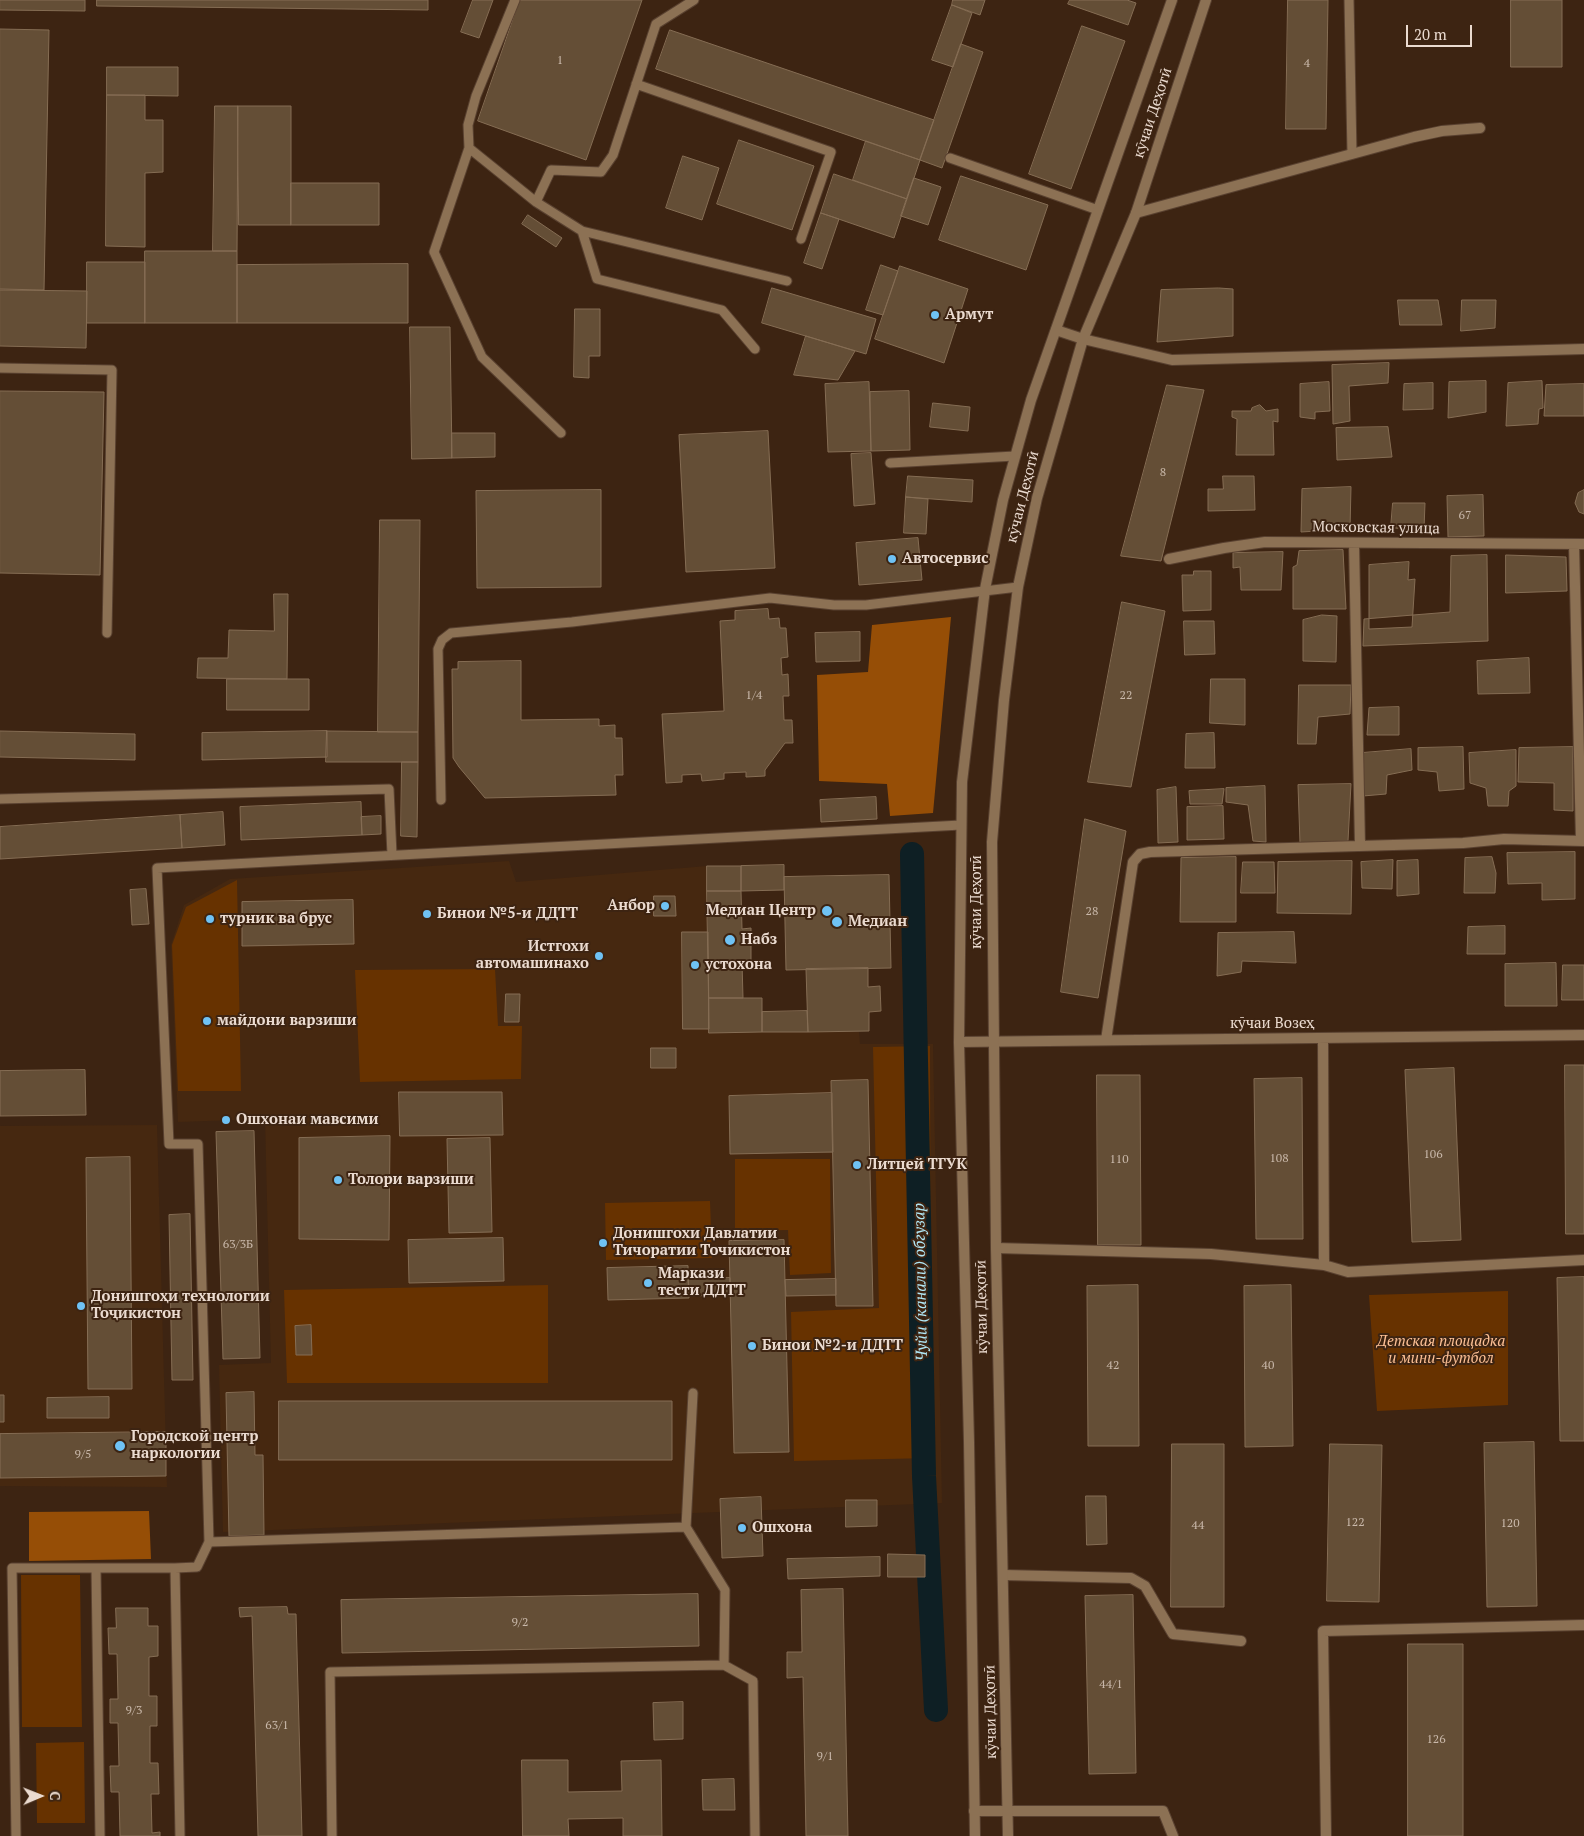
<!DOCTYPE html>
<meta charset="utf-8">
<style>
body{margin:0}
#map{position:relative;width:1584px;height:1836px;overflow:hidden;background:#3d2412;font-family:"PT Serif",serif}
canvas{display:block}
.north{position:absolute;left:15px;top:1771px;width:50px;height:50px;-webkit-text-stroke:4px #3d2412;paint-order:stroke;rotate:89deg;font-size:14px;font-weight:700;line-height:20px;text-align:center;color:#ebdbd0}
.north::after{content:'';display:block;margin:auto;width:18px;height:22px;background:#ebdbd0;clip-path:polygon(50% 0,100% 100%,50% 72%,0 100%)}
.scale{position:absolute;left:1406px;top:25px;width:66px;height:22px;box-sizing:border-box;border:2px solid #ebdbd0;border-top:0;padding-left:6px;font-size:15px;line-height:18px;white-space:nowrap;color:#ebdbd0;-webkit-text-stroke:4px #3d2412;paint-order:stroke}
</style>
<div id="map">
<canvas width="1584" height="1836"></canvas>
<div class="north">С</div>
<div class="scale">20 m</div>
</div>
<script>
const g = document.querySelector('canvas').getContext('2d');
g.lineJoin = 'round';
function fillPath(path, color) {
  g.fillStyle = color;
  g.fill(path, 'evenodd');
}
function trace(path, color, width, dash) {
  g.strokeStyle = color;
  g.lineWidth = width;
  g.lineCap = dash ? 'butt' : 'round';
  g.setLineDash(dash || []);
  g.stroke(path);
}
function drawText(font, color, halo, rows, align = 'center') {
  g.font = font + ' "PT Serif",serif';
  g.lineWidth = 4;
  g.setLineDash([]);
  g.textBaseline = 'middle';
  g.strokeStyle = halo;
  g.fillStyle = color;
  for (const [text, x, y, turn = 0] of rows) {
    g.save();
    g.translate(x, y);
    g.rotate((+turn || 0) * Math.PI / 180);
    g.textAlign = isNaN(turn) ? turn : align;
    if (halo) g.strokeText(text, 0, 0);
    g.fillText(text, 0, 0);
    g.restore();
  }
}
const built = new Path2D(`
 M509,861L516,882L707,866L709,1031L859,1032L860,1044H933L942,1503L223,1532L219,1365L271,1363L265,1119L178,1122L171,945L184,905L230,879Z
 M157,1125L167,1487L0,1486V1126Z`);
const green = new Path2D(`
 M237,880L241,1091H178L172,945L186,907Z
 M495,969L498,1026H522L521,1079L360,1082L355,970Z
 M930,1046L931,1458L794,1461L791,1312L879,1308L873,1047Z
 M735,1159H830L831,1273L790,1275L788,1230L735,1231Z
 M710,1201L712,1258L606,1260L605,1203Z
 M548,1285V1383H287L284,1290Z
 M1508,1291V1405L1377,1411L1369,1295Z
 M21,1575H80L82,1727H22Z
 M84,1742L85,1823H37L36,1743Z`);
const forest = new Path2D(`
 M951,617L933,813L890,816L887,784L819,781L817,675L868,672L872,625Z
 M149,1511L151,1559L29,1561V1512Z`);
const canal = new Path2D(`
 M912,854L924,1476L936,1710`);
const building = new Path2D(`
 M0,0H85V11L0,10Z
 M97,0H428V10L97,6Z
 M473,0H493L479,38L461,32Z
 M520,0H642L586,160L478,121Z
 M953,0H985L980,15L952,5Z
 M1070,0H1127L1136,3L1128,25L1068,4Z
 M1288,0H1328L1326,129H1286Z
 M1511,0H1562V67H1511Z
 M952,5L972,13L953,67L932,60Z
 M1082,26L1125,41L1071,189L1029,174Z
 M0,29L49,30L44,290L0,289Z
 M670,30L934,120L920,160L656,69Z
 M961,44L983,52L942,168L920,160Z
 M107,67H178V96L107,95Z
 M107,95H145V120H163V172L145,173V247L106,246Z
 M215,106H238L237,251H213Z
 M238,106H291V225H239Z
 M739,140L814,166L792,230L717,204Z
 M866,141L920,160L907,199L853,180Z
 M683,156L719,168L702,220L666,208Z
 M834,174L907,199L894,238L821,213Z
 M961,176L1048,205L1026,270L939,240Z
 M914,178L941,187L928,225L901,216Z
 M291,183H379V225H291Z
 M821,213L839,219L822,269L804,263Z
 M528,215L562,238L556,247L522,224Z
 M145,251H237V323H145Z
 M87,262H145V323H87Z
 M408,264V323H237V265Z
 M881,265L898,271L883,315L866,310Z
 M900,266L968,289L944,363L875,339Z
 M772,288L876,319L866,354L762,323Z
 M1219,288L1233,289V336L1157,342L1161,290Z
 M0,290L87,291L86,348L0,346Z
 M1398,300H1438L1442,325H1400Z
 M1462,300H1496L1495,328L1461,331Z
 M575,309H600V356H589V378L574,377Z
 M410,327H450L452,458L412,459Z
 M806,336L855,351L838,380L794,375Z
 M1389,363L1388,383L1349,386L1350,421L1333,424L1332,365Z
 M1486,381V412L1448,418L1449,382Z
 M1542,381L1543,408L1539,409L1538,424L1506,426L1508,383Z
 M869,382L871,451L828,452L825,384Z
 M1329,382L1330,411L1315,412V419L1300,417V384Z
 M1433,383V409L1403,410L1404,384Z
 M1584,384V416H1544L1546,385Z
 M1167,385L1204,390L1161,561L1121,556Z
 M0,391L104,392L100,575L0,573Z
 M909,391L910,450L871,451L870,392Z
 M933,403L970,407L968,431L930,427Z
 M1260,405L1266,411L1278,409V422L1273,421L1274,455H1236L1237,419L1232,417V411H1251L1252,408Z
 M1388,427L1392,457L1337,460L1336,428Z
 M768,431L775,568L686,572L679,435Z
 M452,433H495V457L452,458Z
 M871,453L875,504L854,506L851,454Z
 M908,476L973,480L972,502L906,497Z
 M1223,476H1254L1255,510L1208,511V489H1223Z
 M1351,487L1350,529L1301,532L1302,489Z
 M601,490V587L477,588L476,491Z
 M1584,490V514L1579,512L1575,503L1578,493Z
 M1483,495L1484,536L1448,537L1447,496Z
 M906,497L928,499L926,534L904,533Z
 M1393,503H1425L1424,529L1391,528Z
 M380,520H420L418,732H378Z
 M918,538L922,580L859,585L856,543Z
 M1343,550L1346,609H1293V567L1297,565L1299,551Z
 M1283,552L1281,590H1241L1240,567L1233,568V553Z
 M1487,555L1488,641L1363,646L1364,619L1450,612L1451,556Z
 M1506,555L1566,557L1567,591L1506,593Z
 M1409,562L1408,580L1415,579L1412,627L1369,629V565Z
 M1194,571H1211V610L1183,611L1182,575H1193Z
 M274,594H288L287,679L197,678L198,658H228L229,630L274,631Z
 M1122,602L1165,611L1131,787L1088,782Z
 M768,609L769,619L779,618L780,628H786L788,657L781,658L782,675L788,674L789,696H783L784,720H792L793,743H785L765,770V776L746,777V772L724,773V779L702,781L701,774L682,775V782L666,783L662,714L724,711L720,621L735,620V611Z
 M1322,615L1337,616L1336,662L1303,661V620Z
 M1184,621H1214L1215,654L1185,655Z
 M860,632V661L816,662L815,633Z
 M1529,658L1530,693L1478,694L1477,661Z
 M521,661V720L599,719V726L615,725V738H622L623,775H615L616,795L485,798L459,767L453,758L452,669H458V662Z
 M227,679H309V710H227Z
 M1211,679H1245V725L1210,723Z
 M1299,685H1351L1350,714L1318,717L1316,744H1298Z
 M1399,707V735H1367L1369,708Z
 M0,731L135,734V760L0,757Z
 M327,731V757L202,760V733Z
 M327,731L418,732V762H326Z
 M1214,733L1215,768H1185L1186,734Z
 M1463,747L1464,789L1439,791L1437,772L1418,770V748Z
 M1573,747V811L1554,810V783L1518,782L1519,748Z
 M1411,749L1412,770L1387,775L1386,794L1363,796L1362,753Z
 M1516,750V786L1509,791L1508,806H1488L1486,788L1470,783L1469,753Z
 M402,762H418L417,837L401,836Z
 M1351,784L1348,841L1300,843L1298,785Z
 M1265,786L1266,842L1253,841L1248,805L1226,802V788Z
 M1176,787L1178,842L1158,843L1157,790Z
 M1224,789L1222,804H1190L1189,791Z
 M876,797L877,819L821,822L820,800Z
 M361,802L362,835L241,840L240,807Z
 M1223,806L1224,839L1187,840V807Z
 M223,812L225,845L182,848L180,815Z
 M180,815L182,848L0,859V827Z
 M381,816V834L362,835L361,817Z
 M1085,819L1126,831L1098,998L1061,992Z
 M1575,852V899L1542,900V883L1508,884L1507,853Z
 M1236,857V922H1180L1181,858Z
 M1492,857L1496,873L1495,893H1464L1465,858Z
 M1393,860L1392,889L1362,888L1361,862Z
 M1418,860L1419,894L1397,896V861Z
 M1352,861L1351,914L1277,913L1278,862Z
 M1243,862H1274L1275,893H1241Z
 M784,865V890L741,891V866Z
 M707,866H741V891H707Z
 M889,875L891,968L786,970L784,877Z
 M146,889L149,924L132,925L130,890Z
 M707,891H741L742,929L751,928V962H742L743,998H709Z
 M654,896H675L676,916H654Z
 M353,900L354,944L242,946V902Z
 M1505,926V954H1467L1468,927Z
 M682,932H708L709,1029H683Z
 M1294,932L1296,963L1242,961L1241,972L1217,976L1218,933Z
 M1556,963L1557,1006H1505V964Z
 M1563,965H1584V1000H1562Z
 M868,968V987L880,986L881,1011L869,1012V1031L808,1032L806,969Z
 M506,994H520L519,1022H505Z
 M709,998H762V1032L709,1033Z
 M807,1011L808,1032H762V1012Z
 M651,1048H676V1068H651Z
 M1565,1065H1584V1234H1566Z
 M1454,1068L1461,1240L1412,1242L1405,1070Z
 M85,1070L86,1115L0,1116V1071Z
 M1097,1075H1140L1141,1245H1098Z
 M1302,1078L1303,1239H1256L1254,1079Z
 M868,1080L873,1306H836L831,1081Z
 M399,1092H502L503,1135L400,1136Z
 M832,1093L833,1152L730,1154L729,1096Z
 M254,1131L260,1358L223,1359L216,1132Z
 M390,1136L389,1240L299,1239V1138Z
 M490,1138L492,1232L449,1233L447,1139Z
 M130,1157L132,1389H88L86,1158Z
 M190,1214L193,1380H172L169,1215Z
 M503,1238L504,1281L409,1283L408,1240Z
 M784,1240L789,1452L734,1453L729,1241Z
 M688,1266L689,1298L608,1300L607,1268Z
 M1584,1277V1441H1560L1557,1278Z
 M730,1278V1295L689,1296L688,1279Z
 M836,1279V1295L786,1296L785,1280Z
 M1138,1285L1139,1446H1088L1087,1286Z
 M1291,1285L1293,1446L1245,1447L1244,1286Z
 M311,1325L312,1355H296L295,1326Z
 M254,1392L255,1455H263L264,1535L229,1536L226,1393Z
 M0,1395H4V1422H0Z
 M109,1397V1418H47V1398Z
 M279,1401H672V1460H279Z
 M166,1432V1476L0,1478V1434Z
 M1534,1442L1537,1606L1487,1607L1484,1443Z
 M1172,1444H1224V1607H1171Z
 M1330,1444L1382,1445L1379,1602L1327,1601Z
 M1086,1496H1106L1107,1544L1087,1545Z
 M761,1497L763,1556L722,1558L720,1499Z
 M846,1500H877V1526L846,1527Z
 M888,1554L925,1555V1577H888Z
 M880,1557V1576L788,1579L787,1559Z
 M843,1589L848,1836H806L803,1677L787,1678V1652H802L801,1590Z
 M698,1594L699,1646L342,1653L341,1600Z
 M1133,1595L1136,1773L1089,1774L1085,1596Z
 M287,1607L288,1614H296L302,1836H258L252,1616L240,1617L239,1608Z
 M116,1608H148V1626H158V1656L149,1657V1696H157V1726H150V1763H158L159,1794H151L152,1833L160,1832V1836H120L119,1792H111L110,1766H119L118,1723H110V1699H118L117,1654H109L108,1628H116Z
 M1408,1644H1463V1836H1408Z
 M683,1702V1739L654,1740L653,1703Z
 M522,1760H568V1792L622,1791L621,1761L661,1760L662,1836H623V1818L568,1819L569,1836H523Z
 M734,1779L735,1810H703L702,1780Z`);
const service = new Path2D(`
 M515,0L476,96L468,125L469,148L536,202L582,231L787,281
 M1349,0L1352,154
 M636,84L831,152L801,239
 M469,148L434,252L482,357L561,433
 M950,158L1098,210
 M536,202L551,170L601,172L613,155L656,24L694,0
 M582,231L597,279L722,310L755,349
 M0,368L112,370L107,633
 M890,463L1015,456
 M0,799L389,789L392,855
 M441,800L438,649L442,640L451,633L572,622L770,598L834,605H866L1018,587
 M209,1542L686,1527L693,1393
 M96,1569L100,1836
 M724,1665L753,1681L755,1836
 M16,1836L12,1568H175
 M180,1836L175,1568L197,1567L209,1542L198,1144H169L157,868L961,825
 M332,1836L330,1672L724,1665L725,1590L686,1527`);
const minor = new Path2D(`
 M1136,213L1414,137L1442,131L1480,128
 M1056,330L1083,339L1172,360L1584,349
 M1354,543L1360,846
 M1574,544L1581,841
 M1169,559L1224,548L1265,542L1584,544
 M1323,1039L1324,1265L1348,1272L1584,1260
 M1106,1040L1133,862L1140,854L1150,852L1463,843L1504,839L1584,841
 M959,1042L1584,1035
 M996,1248L1211,1254L1324,1265
 M1003,1575L1131,1578L1145,1586L1173,1634L1241,1641
 M974,1811H1163L1173,1836
 M1326,1836L1323,1631L1584,1625`);
const tertiary = new Path2D(`
 M975,1836L969,1442L959,1042L962,782L985,589L1003,500L1031,400L1172,0
 M1008,1836L996,1248L992,842L1004,700L1018,587L1037,498L1083,339L1136,213L1206,0`);
const markers = [
 [935,315,5,"#6fc2f4"],
 [892,559,5,"#6fc2f4"],
 [665,906,5,"#6fc2f4"],
 [827,911,6,"#6fc2f4"],
 [427,914,5,"#6fc2f4"],
 [210,919,5,"#6fc2f4"],
 [837,922,6,"#6fc2f4"],
 [730,940,6,"#6fc2f4"],
 [599,956,5,"#6fc2f4"],
 [695,965,5,"#6fc2f4"],
 [207,1021,5,"#6fc2f4"],
 [226,1120,5,"#6fc2f4"],
 [857,1165,5,"#6fc2f4"],
 [338,1180,5,"#6fc2f4"],
 [603,1243,5,"#6fc2f4"],
 [648,1283,5,"#6fc2f4"],
 [81,1306,5,"#6fc2f4"],
 [752,1346,5,"#6fc2f4"],
 [120,1446,6,"#6fc2f4"],
 [742,1528,5,"#6fc2f4"]
];
const numberNames = [
 ["1",560,61],
 ["4",1307,64],
 ["8",1163,473],
 ["67",1465,516],
 ["1/4",754,696],
 ["22",1126,696],
 ["28",1092,912],
 ["106",1433,1155],
 ["108",1279,1159],
 ["110",1119,1160],
 ["63/3Б",238,1245],
 ["42",1113,1366],
 ["40",1268,1366],
 ["9/5",83,1455],
 ["122",1355,1523],
 ["120",1510,1524],
 ["44",1198,1526],
 ["9/2",520,1623],
 ["44/1",1111,1685],
 ["9/3",134,1711],
 ["63/1",277,1726],
 ["126",1436,1740],
 ["9/1",825,1757]
];
const streetNames = [
 ["кӯчаи Деҳотӣ",1153,113,-72],
 ["кӯчаи Деҳотӣ",1023,497,-76],
 ["Московская улица",1376,528,1],
 ["кӯчаи Деҳотӣ",977,902,-90],
 ["кӯчаи Возеҳ",1272,1024],
 ["кӯчаи Деҳотӣ",982,1307,-91],
 ["кӯчаи Деҳотӣ",991,1712,-91]
];
const poiNames = [
 ["Армут",945,315],
 ["Автосервис",902,559],
 ["Анбор",655,906,"right"],
 ["Медиан Центр",816,911,"right"],
 ["Бинои №5-и ДДТТ",437,914],
 ["турник ва брус",220,919],
 ["Медиан",848,922],
 ["Набз",741,940],
 ["Истгохи",589,947,"right"],
 ["автомашинахо",589,964,"right"],
 ["устохона",705,965],
 ["майдони варзиши",217,1021],
 ["Ошхонаи мавсими",236,1120],
 ["Литцей ТГУК",867,1165],
 ["Толори варзиши",348,1180],
 ["Донишгохи Давлатии",613,1234],
 ["Тичоратии Точикистон",613,1251],
 ["Маркази",658,1274],
 ["тести ДДТТ",658,1291],
 ["Донишгоҳи технологии",91,1297],
 ["Тоҷикистон",91,1314],
 ["Бинои №2-и ДДТТ",762,1346],
 ["Городской центр",131,1437],
 ["наркологии",131,1454],
 ["Ошхона",752,1528]
];
const parkNames = [
 ["Детская площадка",1441,1342],
 ["и мини-футбол",1441,1359]
];
const waterNames = [
 ["Чуйи (канали) обгузар",921,1282,-91]
];
fillPath(built, '#462810');
fillPath(green, '#673200');
fillPath(forest, '#964e06');
trace(canal, '#0e1f24', 24);
fillPath(building, '#644e36');
trace(building, '#856d54', 1);
trace(service, '#594130', 11);
trace(minor, '#594130', 12);
trace(tertiary, '#594130', 12);
trace(service, '#8c7154', 9);
trace(minor, '#8c7154', 10);
trace(tertiary, '#8c7154', 10);
for (const [x, y, r, color] of markers) {
  const dot = new Path2D();
  dot.arc(x, y, r, 0, 2 * Math.PI);
  g.fillStyle = color;
  g.fill(dot);
  trace(dot, '#3d2412', 2);
}
drawText('12px', '#c9b8aa', null, numberNames);
drawText('15px', '#ebdbd0', '#3d2412', streetNames);
drawText('bold 15px', '#ebdbd0', '#3d2412', poiNames, 'left');
drawText('italic 15px', '#fdc095', '#3d2412', parkNames);
drawText('italic 16px', '#b0e7f6', '#3d2412', waterNames);
</script>
